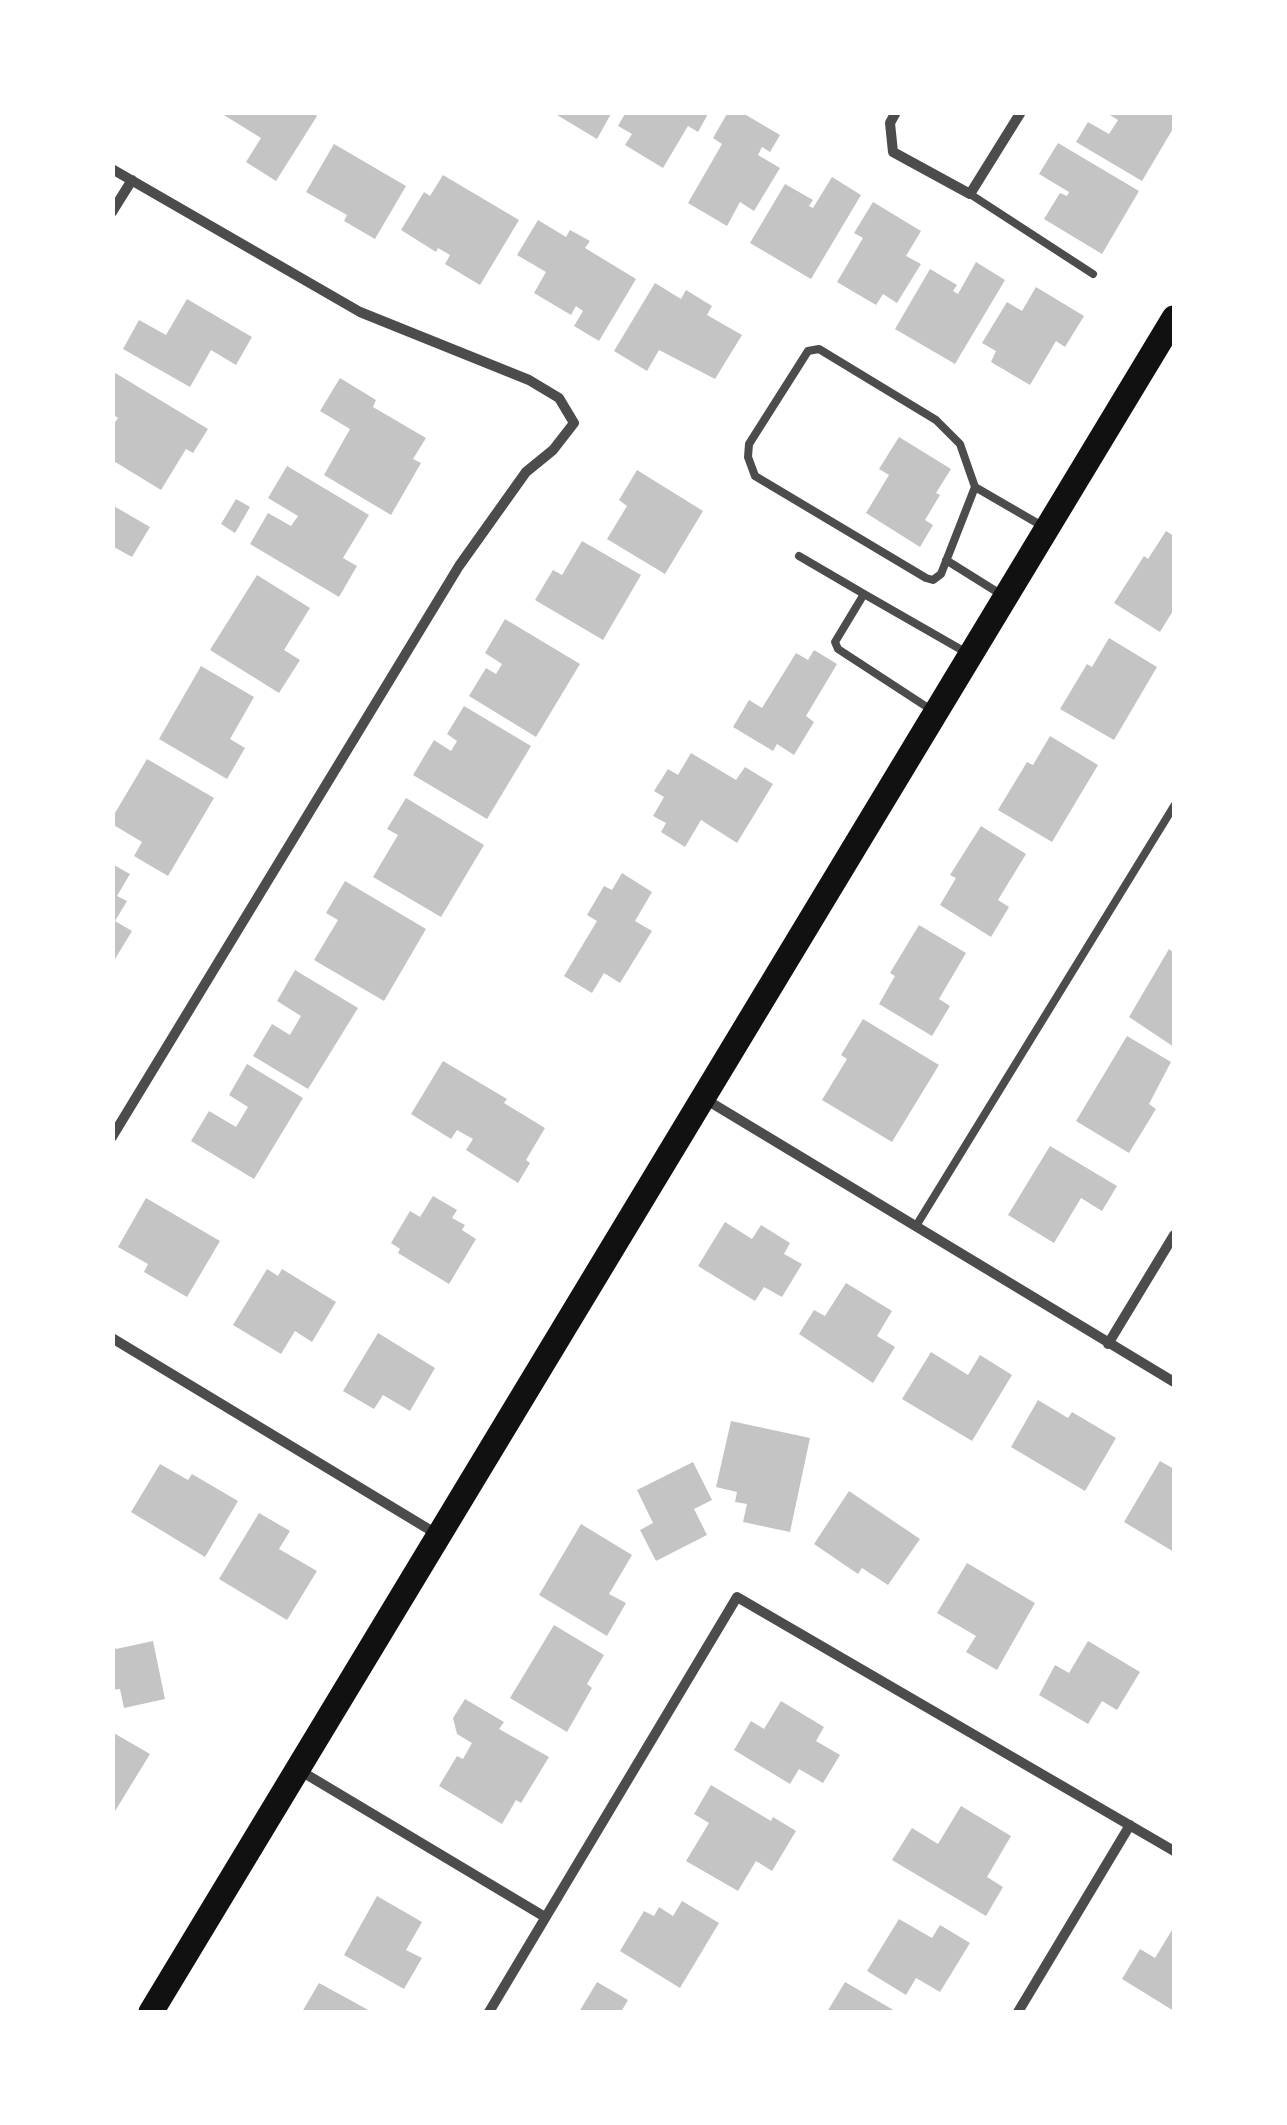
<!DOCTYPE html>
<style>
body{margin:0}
#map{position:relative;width:1287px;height:2125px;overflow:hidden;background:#fff;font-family:"Golos Text",sans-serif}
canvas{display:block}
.frame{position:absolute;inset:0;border:115px solid #fff;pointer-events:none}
</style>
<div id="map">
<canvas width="1287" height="2125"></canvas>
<div class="frame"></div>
</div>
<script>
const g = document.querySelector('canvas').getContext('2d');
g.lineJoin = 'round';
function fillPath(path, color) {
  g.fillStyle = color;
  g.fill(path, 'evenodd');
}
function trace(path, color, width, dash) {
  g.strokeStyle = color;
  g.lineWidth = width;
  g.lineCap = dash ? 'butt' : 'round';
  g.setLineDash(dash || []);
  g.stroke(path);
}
const building = new Path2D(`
 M219,112H312L317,116L276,181L246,162L261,138Z
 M552,112H612L597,139Z
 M626,112H709L698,132L688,126L663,168L625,145L632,134L618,126Z
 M728,112H741L780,135L770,152L762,147L758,155L780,168L754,211L740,202L727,226L688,203L722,144L713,138Z
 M1105,112L1174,115V127L1142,181L1076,142L1088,122L1109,134L1118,120Z
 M1058,143L1139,191L1102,254L1044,219L1060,193L1067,196L1069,192L1039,174Z
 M334,144L406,186L375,239L344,221L347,215L306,192Z
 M443,175L519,220L480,285L445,264L450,255L438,248L436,252L401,230L424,192L430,196Z
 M832,177L861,195L811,279L750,243L785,184L813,200L809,206L813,208Z
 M873,202L921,231L906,256L921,264L897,303L883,294L876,305L837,282L863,238L854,233Z
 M538,220L566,237L570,230L590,241L585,248L636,279L599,341L574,326L583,311L576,306L571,315L534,293L546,272L517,255Z
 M976,262L1005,280L955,364L895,329L930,269L957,285L953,291L958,294Z
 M655,283L681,299L686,290L712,306L707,315L742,335L715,379L659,350L647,371L614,351Z
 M1036,287L1084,316L1065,347L1056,341L1030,385L991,362L996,351L982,343L1007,302L1022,311Z
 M187,299L252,337L236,365L211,350L190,387L123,349L139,320L166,335Z
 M112,371L208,429L193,453L186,449L161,490L112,460V426L118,418L112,414Z
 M340,378L376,400L373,407L426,438L413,459L421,463L391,515L324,475L350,429L320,411Z
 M899,437L951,469L936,493L940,495L925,520L933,525L920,547L866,513L889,475L879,469Z
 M287,466L369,515L343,558L357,566L339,597L250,544L268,513L291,526L298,516L268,498Z
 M637,470L703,511L665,574L607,539L627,506L619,500Z
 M236,499L250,507L235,533L221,524Z
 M112,505L150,527L132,557L112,546Z
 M1166,531L1174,536V609L1160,632L1114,603L1144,556L1148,559Z
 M582,541L641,575L603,640L535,600L553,570L562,575Z
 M257,575L310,608L284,650L300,660L279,693L210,650Z
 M505,619L580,664L536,737L469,696L486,668L496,674L502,664L485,653Z
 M1109,638L1157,667L1114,740L1060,709L1087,664L1092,667Z
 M814,650L837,664L806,716L814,722L794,755L777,744L773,751L733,727L749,700L762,708L796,653L808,660Z
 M201,666L254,697L230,739L245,748L227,779L159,739Z
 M464,706L531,746L487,819L413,775L434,740L451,751L457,741L447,734Z
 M1050,736L1098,765L1052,842L998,810L1027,762L1033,765Z
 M691,753L736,780L745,767L773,784L737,843L701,820L685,847L661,832L666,823L653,816L664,797L654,791L668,769L678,775Z
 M147,759L214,798L168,876L134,856L142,842L112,824V818Z
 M406,798L484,845L441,917L373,877L398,835L387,829Z
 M981,826L1026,854L998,900L1009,907L991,937L940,905L956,878L950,875Z
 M112,864L130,874L117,896L127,901L115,921L132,931L112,964Z
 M622,873L652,892L635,921L652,931L620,983L604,973L592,993L564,976L597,921L587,915L604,886L612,890Z
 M345,881L426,929L384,1001L314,960L338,920L326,913Z
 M919,925L966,953L939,999L950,1006L932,1036L879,1004L895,976L890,973Z
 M1169,949L1174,953V1047L1129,1017Z
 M295,970L358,1008L308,1089L253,1056L272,1024L290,1035L301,1016L277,1001Z
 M863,1019L939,1065L892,1142L822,1100L847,1059L841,1055Z
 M1127,1036L1171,1062L1149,1104L1156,1109L1129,1153L1076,1121Z
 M443,1061L507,1099L504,1103L545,1128L526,1160L530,1163L518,1183L466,1150L473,1139L457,1130L451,1139L411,1114Z
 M247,1064L303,1098L254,1179L191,1141L209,1111L236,1127L248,1107L229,1095Z
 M1050,1146L1117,1186L1102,1211L1081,1198L1054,1243L1008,1215Z
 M433,1196L457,1210L452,1218L465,1225L462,1230L476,1239L449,1284L398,1253L400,1249L391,1243L410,1211L420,1217Z
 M146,1198L220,1241L187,1297L144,1272L148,1264L118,1247Z
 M725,1222L752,1239L761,1225L790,1243L784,1254L802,1264L782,1297L764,1287L755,1301L698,1266Z
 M267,1269L278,1276L282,1269L336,1302L312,1342L295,1331L281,1354L233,1325Z
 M846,1283L892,1311L877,1336L895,1347L873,1383L799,1334L814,1310L825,1316Z
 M378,1333L435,1368L410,1411L383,1395L374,1409L343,1391Z
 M931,1352L968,1375L980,1355L1012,1375L972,1441L902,1399Z
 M1038,1400L1068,1418L1072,1412L1116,1438L1085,1491L1011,1447Z
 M731,1421L810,1438L790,1532L743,1522L747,1504L735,1502L737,1492L716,1487Z
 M1160,1461L1174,1469V1552L1124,1522Z
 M693,1462L712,1500L694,1509L707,1535L656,1561L640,1530L653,1523L637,1490Z
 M160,1464L188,1480L192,1474L238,1501L205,1557L131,1512Z
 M849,1491L920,1539L888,1585L862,1568L858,1574L814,1544Z
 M259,1513L290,1531L279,1549L317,1571L287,1620L219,1579Z
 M581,1524L632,1555L609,1594L626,1603L607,1636L539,1595Z
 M967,1563L1035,1603L997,1670L966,1652L976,1636L937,1613Z
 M554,1625L604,1655L587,1684L592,1688L567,1732L510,1698Z
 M153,1641L165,1699L124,1708L120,1689L112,1690V1642L116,1649Z
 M1088,1641L1140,1672L1117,1710L1102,1701L1088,1724L1039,1695L1055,1665L1069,1673Z
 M465,1699L504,1722L499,1729L549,1757L521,1803L516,1800L502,1824L439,1786L457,1756L463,1759L472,1743L457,1734L453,1718Z
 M781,1701L824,1727L816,1741L840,1755L823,1783L799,1769L790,1784L734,1750L751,1721L764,1729Z
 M112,1732L150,1754L112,1816Z
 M711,1785L771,1821L773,1817L796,1831L772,1871L756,1861L738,1891L686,1861L709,1823L694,1814Z
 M961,1806L1011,1836L987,1877L1003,1887L986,1916L892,1860L912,1828L938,1844Z
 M377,1896L422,1922L406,1950L422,1958L404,1989L344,1955Z
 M682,1901L719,1923L680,1988L620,1951L644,1911L654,1916L659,1907L673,1916Z
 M899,1919L932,1938L940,1925L970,1943L940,1992L916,1978L906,1995L867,1971Z
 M1172,1930L1174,1931V2011L1122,1979L1140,1949L1155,1958Z
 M597,1982L628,2000L621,2012H579Z
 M845,1982L897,2012H827Z
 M319,1983L372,2012H302Z`);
const service = new Path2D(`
 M970,194L1093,274
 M975,487L941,574L933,580L926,578L755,476L748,457L749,444L808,351L819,349L936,420L960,444L975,487L1044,527
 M799,556L864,594
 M946,560L1002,595
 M933,711L838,649L835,642L864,594L967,653
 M916,1226L1174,806`);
const minor = new Path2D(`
 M896,112L890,123L893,152L970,194L1021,112
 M112,169L360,312L529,380L559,398L574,423L553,450L526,472L459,566L112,1137
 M112,212L132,180
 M705,1099L1174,1382
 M112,1338L440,1536
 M1108,1344L1174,1235
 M299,1770L545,1917
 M489,2012L737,1597L1174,1851
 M1018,2012L1130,1825`);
const primary = new Path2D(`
 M151,2012L1174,318`);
fillPath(building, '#c4c4c4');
trace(service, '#4c4c4c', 8);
trace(minor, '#4c4c4c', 10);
trace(primary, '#111', 25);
</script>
